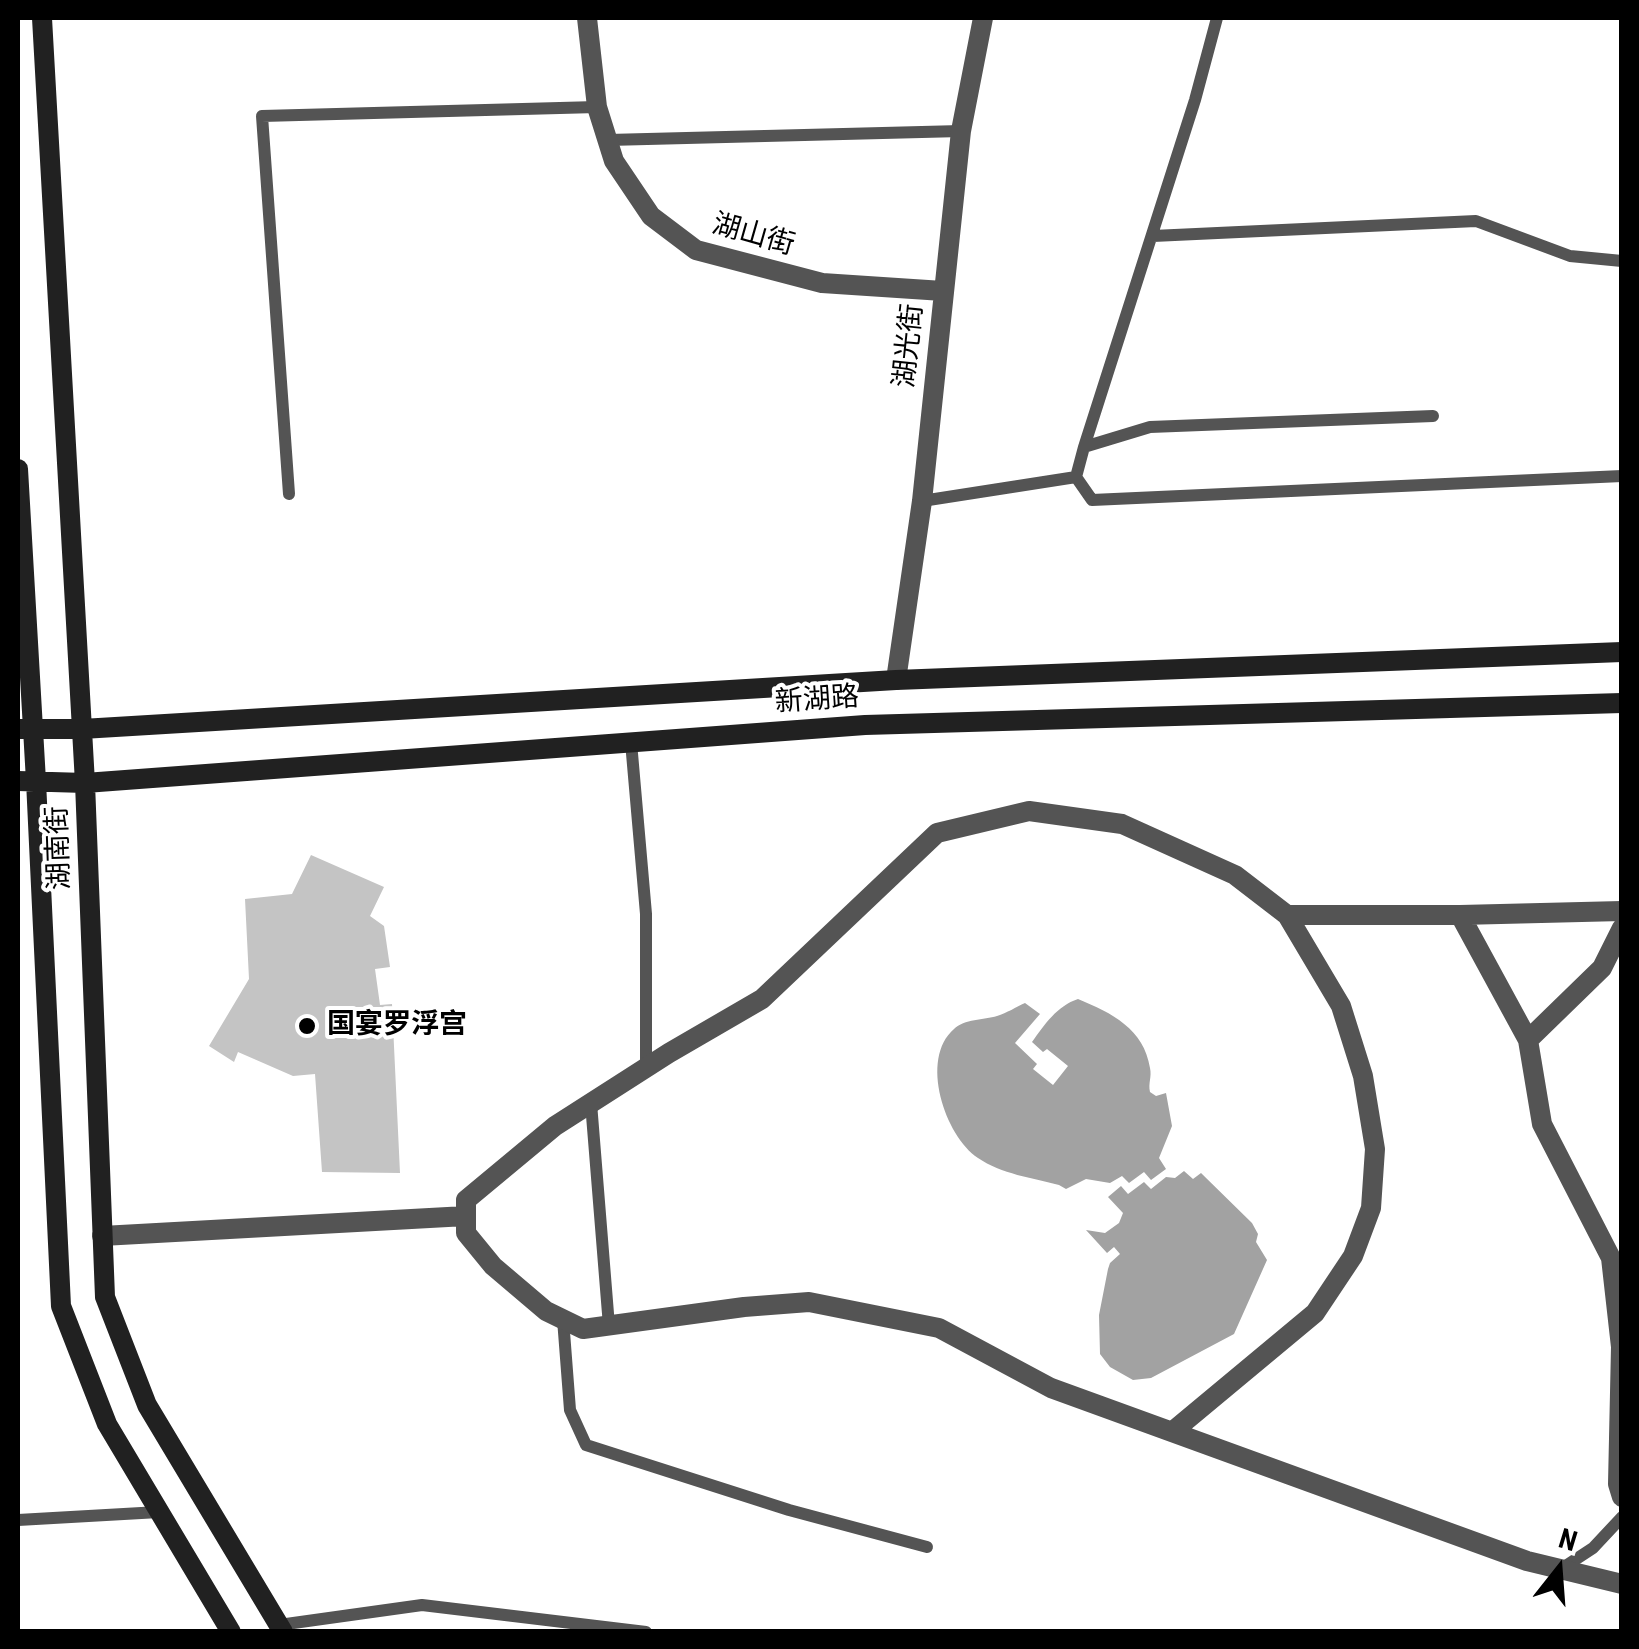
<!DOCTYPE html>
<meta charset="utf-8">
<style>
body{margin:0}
#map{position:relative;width:1639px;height:1649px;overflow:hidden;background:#fff;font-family:"Roboto Condensed",sans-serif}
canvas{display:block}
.frame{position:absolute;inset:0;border:20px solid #000;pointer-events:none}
.north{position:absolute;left:1509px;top:1519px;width:100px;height:100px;-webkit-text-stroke:8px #fff;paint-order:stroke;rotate:17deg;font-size:28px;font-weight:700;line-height:40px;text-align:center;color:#000}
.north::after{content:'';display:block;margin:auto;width:35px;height:45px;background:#000;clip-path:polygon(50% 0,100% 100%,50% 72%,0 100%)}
</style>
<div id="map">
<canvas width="1639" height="1649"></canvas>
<div class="frame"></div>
<div class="north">N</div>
</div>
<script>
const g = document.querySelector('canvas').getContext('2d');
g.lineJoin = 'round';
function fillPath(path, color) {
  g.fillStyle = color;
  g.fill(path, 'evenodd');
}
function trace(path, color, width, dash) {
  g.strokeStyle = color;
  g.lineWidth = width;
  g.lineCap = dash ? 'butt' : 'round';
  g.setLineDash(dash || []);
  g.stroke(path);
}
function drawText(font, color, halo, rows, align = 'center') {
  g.font = font + ' "Roboto Condensed","Noto Sans SC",sans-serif';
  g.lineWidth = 8;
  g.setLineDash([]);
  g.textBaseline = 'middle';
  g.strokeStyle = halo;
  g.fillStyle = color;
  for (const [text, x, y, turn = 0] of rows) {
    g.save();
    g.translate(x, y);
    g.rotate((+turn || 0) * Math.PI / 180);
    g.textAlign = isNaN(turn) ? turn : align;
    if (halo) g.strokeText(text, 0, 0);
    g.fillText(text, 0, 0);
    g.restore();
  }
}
const water = new Path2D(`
 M1078,999C1112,1013 1144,1029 1150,1068C1152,1077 1148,1083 1150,1092L1156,1096L1166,1093L1172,1126L1159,1158L1166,1169L1151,1180L1144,1172L1129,1183L1122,1176L1110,1183L1086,1179L1066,1189L1059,1185C1033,1178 1001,1174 978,1158C945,1136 919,1059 954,1029C964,1019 984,1020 997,1016C1007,1013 1016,1007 1025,1003L1040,1014L1015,1043L1037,1064L1033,1069L1053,1085L1068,1066L1047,1049L1043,1052L1032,1042C1045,1024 1057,1006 1078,999Z
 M1184,1171L1193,1179L1201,1173L1252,1223L1258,1234L1256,1242L1267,1260L1234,1334L1151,1378L1133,1380L1110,1367L1100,1354L1099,1315L1108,1269L1110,1263L1120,1254L1114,1247L1107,1253L1086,1230L1105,1233L1119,1223L1123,1213L1108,1197L1121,1186L1128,1194L1144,1182L1151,1189L1166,1177L1175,1178Z`);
const building = new Path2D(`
 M311,855L384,887L370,916L384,926L390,967L375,969L380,1005L392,1004L400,1173L322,1172L315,1074L293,1076L238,1052L234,1062L209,1046L249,979L245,899L292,894Z`);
const service = new Path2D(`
 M608,140L961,131
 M1153,236L1476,221L1570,256L1622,261
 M1084,447L1150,427L1433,416
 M1076,477L1092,500L1622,476
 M289,494L262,116L597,107
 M922,501L1076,477L1084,447L1195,100L1217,18
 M631,742L646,914V1068
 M591,1103L609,1326
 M563,1319L570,1410L586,1445L789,1510L927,1547
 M18,1520L159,1512
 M1561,1569L1593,1548L1622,1517
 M279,1625L422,1605L646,1632`);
const minor = new Path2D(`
 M587,18L597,107L614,161L651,216L696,250L822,283L943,291
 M896,680L922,501L961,131L983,18
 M1287,915H1460L1622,911
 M1460,915L1528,1040L1542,1124L1611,1258L1621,1347L1618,1484L1622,1497
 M1528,1040L1602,968L1622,928
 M102,1236L466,1216
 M1172,1432L1315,1313L1353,1256L1371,1208L1375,1149L1363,1076L1341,1006L1287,915L1235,875L1122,824L1029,811L937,833L762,999L669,1053L555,1126L466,1200V1233L493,1266L546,1311L583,1329L744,1307L809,1302L939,1328L1051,1388L1527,1561L1622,1584`);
const secondary = new Path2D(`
 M42,18L85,783L105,1297L147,1405L283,1632
 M18,469L36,781L61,1306L107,1424L231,1632
 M18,729H82L896,680L1622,652
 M18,781L85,783L865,725L1622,703`);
const markers = [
 [307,1026,10,"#000"]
];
const streetNames = [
 ["湖山街",753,236,16],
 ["湖光街",910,346,-84],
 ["新湖路",817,701,-4],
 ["湖南街",60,848,-92]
];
const poiNames = [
 ["国宴罗浮宫",327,1026]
];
fillPath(water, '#a2a2a2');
fillPath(building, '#c4c4c4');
trace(service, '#545454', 12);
trace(minor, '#545454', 20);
trace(secondary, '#212121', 20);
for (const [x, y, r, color] of markers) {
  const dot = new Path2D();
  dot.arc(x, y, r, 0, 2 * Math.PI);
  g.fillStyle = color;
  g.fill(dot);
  trace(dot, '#fff', 4);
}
drawText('28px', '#000', '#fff', streetNames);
drawText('bold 28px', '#000', '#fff', poiNames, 'left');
</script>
